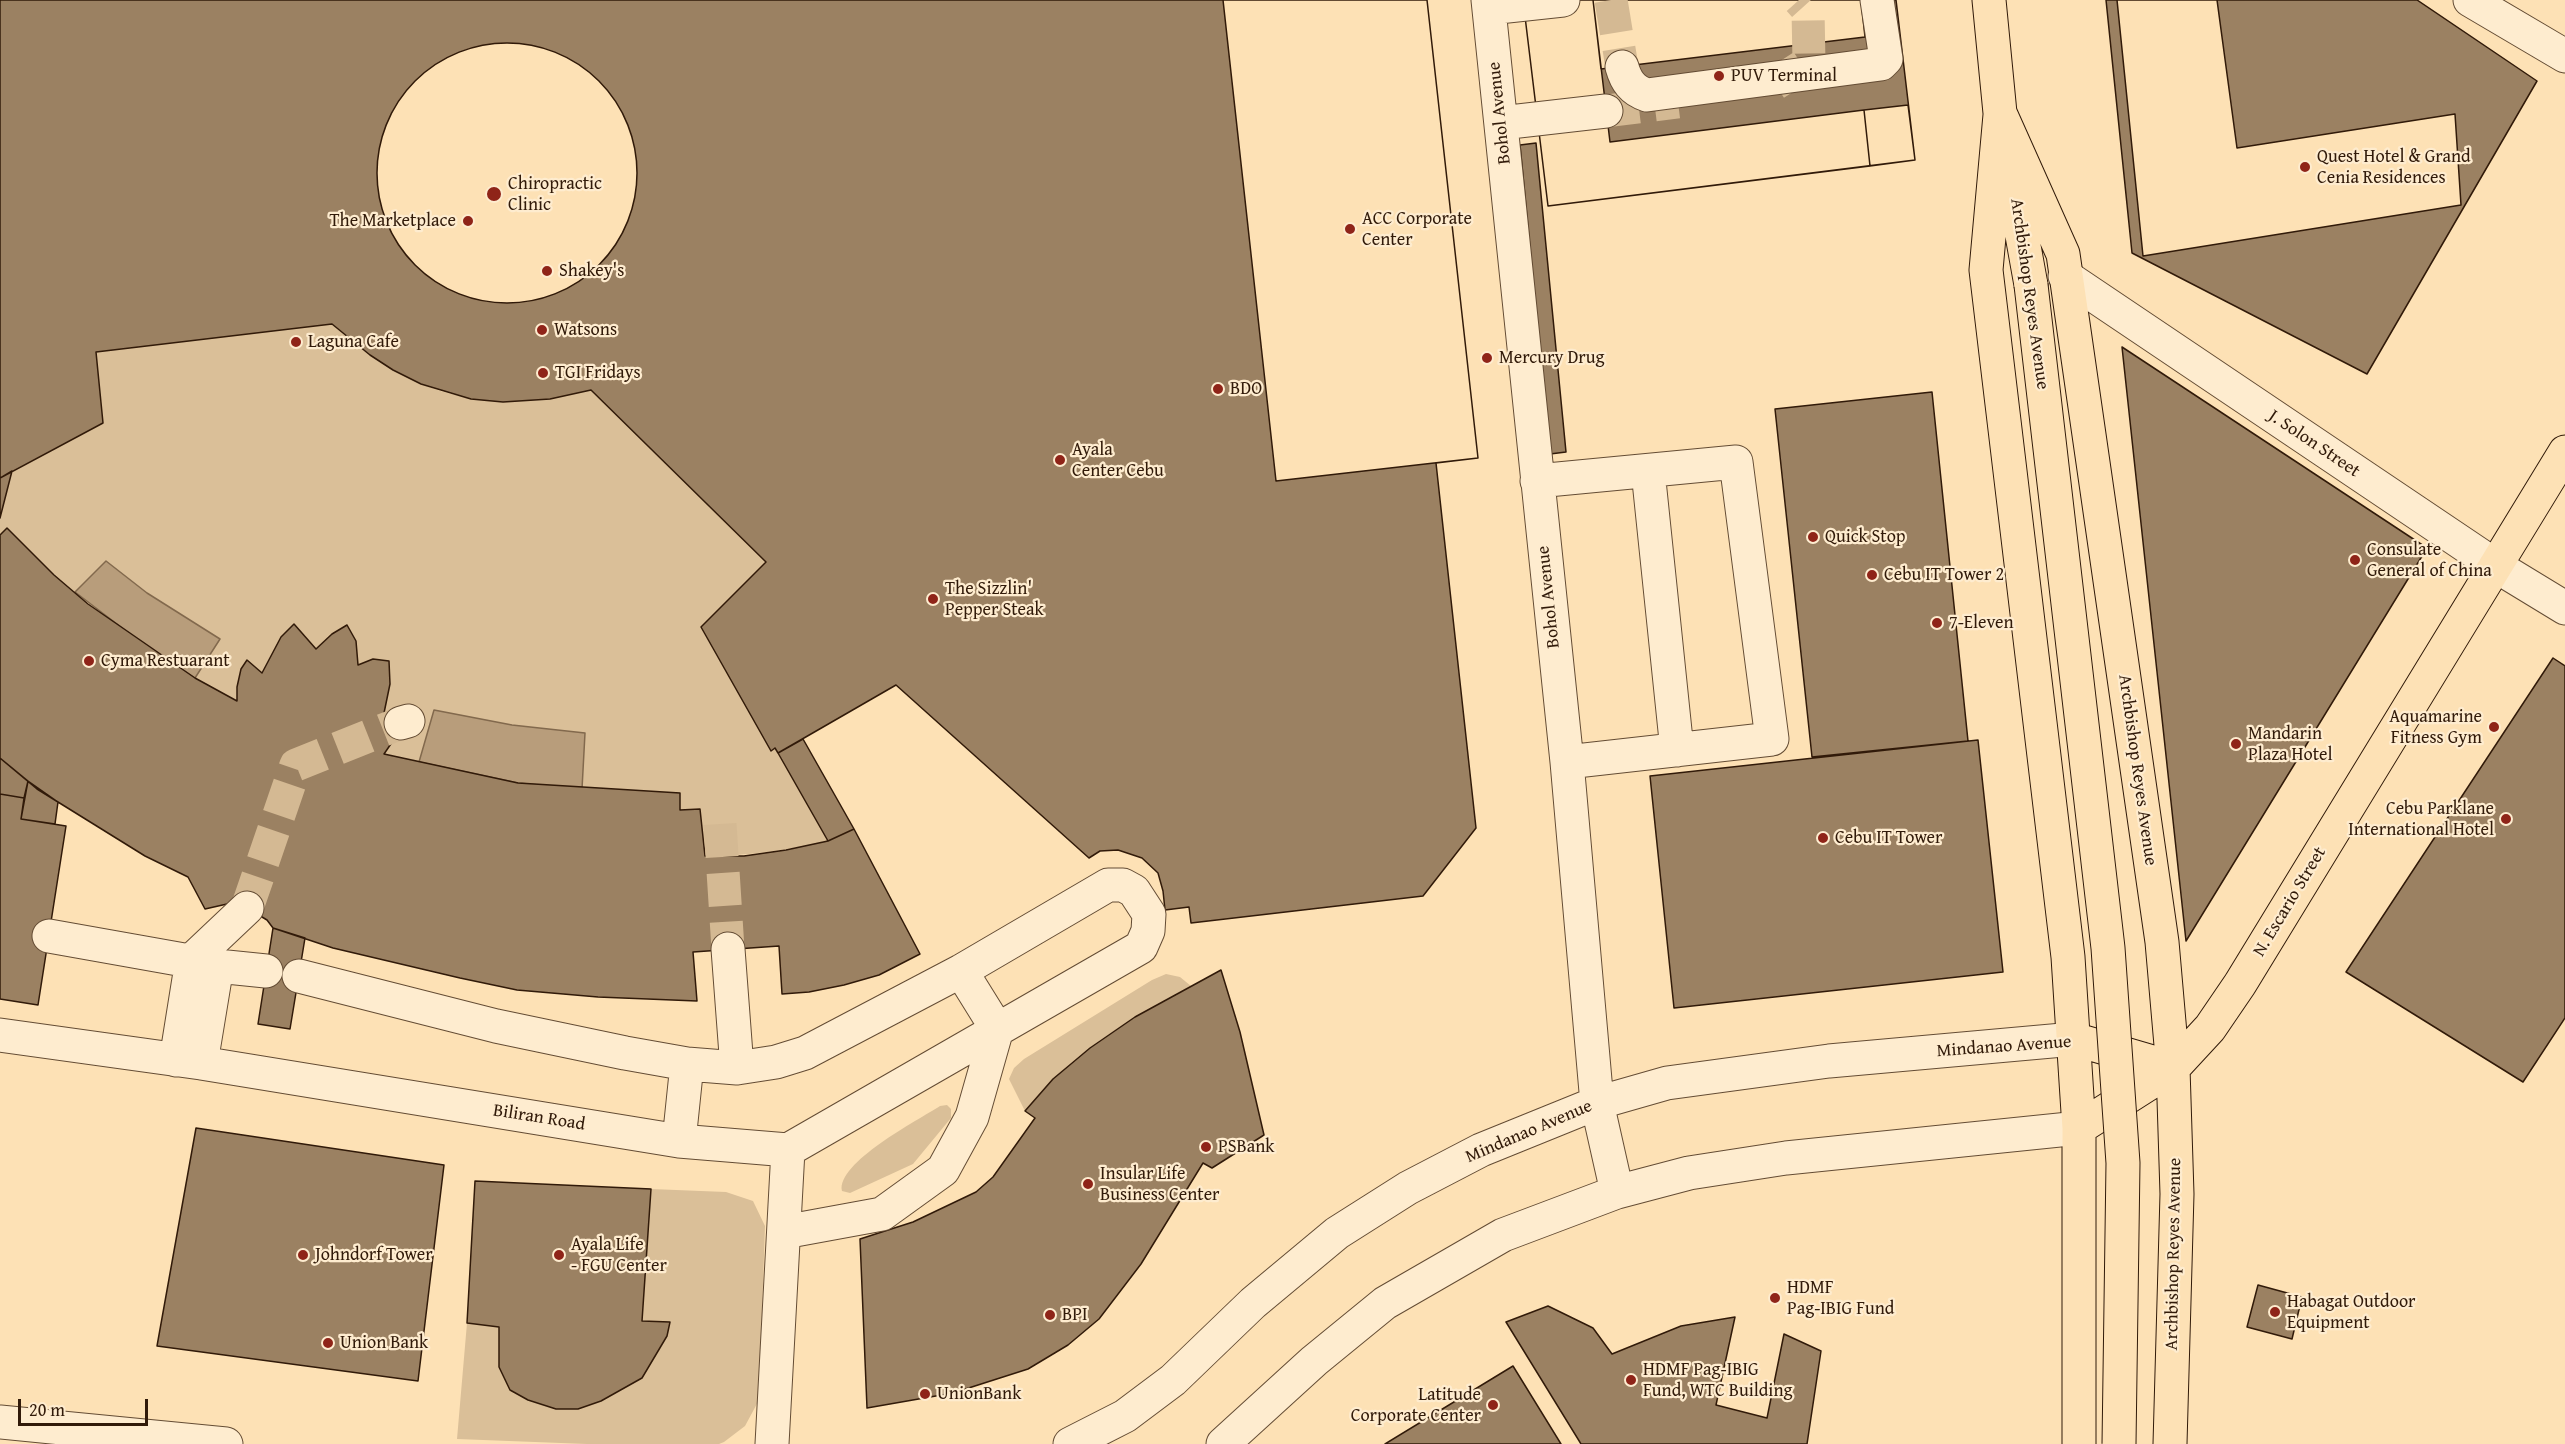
<!DOCTYPE html>
<style>
body{margin:0}
#map{position:relative;width:2565px;height:1444px;overflow:hidden;background:#fde1b5;font-family:"Gentium Book Plus",serif}
canvas{display:block}
.scale{position:absolute;left:18px;top:1399px;width:130px;height:27px;box-sizing:border-box;border:3px solid #311a09;border-top:0;padding-left:8px;font-size:18px;line-height:21px;white-space:nowrap;color:#311a09;-webkit-text-stroke:4px #feeccf;paint-order:stroke}
</style>
<div id="map">
<canvas width="2565" height="1444"></canvas>
<div class="scale">20 m</div>
</div>
<script>
const g = document.querySelector('canvas').getContext('2d');
g.lineJoin = 'round';
function fillPath(path, color) {
  g.fillStyle = color;
  g.fill(path, 'evenodd');
}
function trace(path, color, width, dash) {
  g.strokeStyle = color;
  g.lineWidth = width;
  g.lineCap = dash ? 'butt' : 'round';
  g.setLineDash(dash || []);
  g.stroke(path);
}
function drawText(font, color, halo, rows, align = 'center') {
  g.font = font + ' "Gentium Book Plus",serif';
  g.lineWidth = 4.5;
  g.setLineDash([]);
  g.textBaseline = 'middle';
  g.strokeStyle = halo;
  g.fillStyle = color;
  for (const [text, x, y, turn = 0] of rows) {
    g.save();
    g.translate(x, y);
    g.rotate((+turn || 0) * Math.PI / 180);
    g.textAlign = isNaN(turn) ? turn : align;
    if (halo) g.strokeText(text, 0, 0);
    g.fillText(text, 0, 0);
    g.restore();
  }
}
const green = new Path2D(`
 M332,324C417,399 480,414 591,390L766,562L701,628L771,750L775,748L828,841C787,850 747,856 705,856L700,810H680L582,789L584,733L512,725L418,762L384,754V713L390,684L389,661L373,659L358,665L356,641L347,625L332,634L316,649L294,624L281,637L262,673L247,660C239,673 237,686 237,701L195,678L220,639L147,593L106,561L75,592L54,575L7,528L0,535V518L12,471L103,422L96,352Z
 M1166,974L1180,977L1191,986C1142,1013 1092,1040 1053,1080C1043,1089 1034,1101 1025,1111L1009,1079L1014,1068L1024,1059L1152,980Z
 M947,1105L951,1109V1118L913,1164L850,1193L842,1191C836,1163 918,1120 940,1106Z
 M651,1189L726,1192L753,1201L765,1226L759,1400L745,1426L724,1442L719,1444H587L457,1439L467,1323L499,1327V1367L510,1390L528,1400L556,1409H578L601,1401L642,1378L667,1336L670,1322L642,1321Z`);
const water = new Path2D(`
 M106,561L147,593L220,639L195,678L134,637L75,592Z
 M434,710L512,725L585,733L582,789L518,783L419,762Z`);
const building = new Path2D(`
 M0,0H1427L1478,458L1436,463L1476,828L1423,896L1191,923L1189,907L1165,910L1163,891L1158,873L1142,858L1118,850L1100,851L1089,858L896,685L778,753L775,748L771,751L701,627L766,562L591,390L550,399L503,402L471,399L421,384L393,370L370,355L332,324L96,352L103,423L0,478Z
 M1223,0H1427L1478,458L1276,481Z
 M1523,0H1896L1915,160L1548,206Z
 M1523,0H1593L1610,142L1864,110L1870,166L1548,206Z
 M1593,0H1861L1865,37L1601,69Z
 M2106,0H2417L2537,81L2367,374L2132,253Z
 M2117,0H2217L2237,148L2455,114L2461,205L2143,256Z
 M377 173a130 130 0 1 1 260 0a130 130 0 1 1-260 0Z
 M1908,105L1915,160L1870,166L1864,110Z
 M1536,143L1566,452L1550,454L1520,145Z
 M2122,347L2427,548L2186,941Z
 M1932,392L1968,741L1812,757L1775,409Z
 M12,471L0,518V478Z
 M7,528L54,575L88,604L195,678L237,701V687L241,669L247,660L262,673L281,637L294,624L316,649L332,634L347,625L356,641L358,665L373,659L389,661L390,684L384,713L394,711L397,735L384,754L518,783L680,793V810L700,809L705,856H744L786,850L828,841L854,829L920,954L879,975L844,985L809,992L782,994L779,946L693,952L697,1001L598,997L517,990L460,978L333,948L273,928L267,920L247,908L227,904L205,909L188,877L145,856L37,789L0,758V535Z
 M2553,658L2565,666V1018L2523,1082L2346,972Z
 M803,739L854,829L828,841L778,753Z
 M1978,740L2003,972L1674,1008L1650,776Z
 M0,758L28,781L24,798L0,794Z
 M28,781L58,802L55,824L21,819Z
 M0,794L24,798L21,819L66,826L38,1005L0,999Z
 M273,928L305,938L290,1029L258,1024Z
 M1221,970L1240,1032L1264,1135L1212,1168L1203,1163L1141,1264L1099,1319L1068,1345L1028,1369L953,1393L867,1408L860,1239L913,1222L976,1192L993,1177L1035,1118L1025,1111L1053,1079L1090,1048L1135,1017Z
 M196,1128L444,1165L418,1381L157,1346Z
 M475,1181L651,1189L642,1321L670,1322L667,1336L642,1378L601,1401L578,1409H556L528,1400L510,1390L499,1367V1327L467,1323Z
 M2258,1285L2302,1297L2292,1339L2247,1327Z
 M1548,1306L1593,1328L1612,1354L1681,1326L1735,1317L1716,1405L1767,1418L1784,1334L1821,1351L1807,1444H1581L1506,1322Z
 M1513,1366L1561,1444H1385Z`);
const minorTunnel = new Path2D(`
 M1611,0L1622,67
 M1775,84L1809,62L1808,10L1799,0
 M1606,111L1678,102
 M720,824L728,949
 M247,908L296,765L401,723`);
const minor = new Path2D(`
 M1488,0L1567,762L1597,1103L1617,1192
 M2470,0L2565,56
 M1489,8L1563,0
 M1622,67C1626,81 1632,90 1647,95L1881,64L1886,59L1877,0
 M1501,123L1606,111
 M2065,276L2496,566L2565,608
 M1648,471L1677,750
 M1537,481L1736,462L1772,739L1567,762
 M401,723L408,721
 M49,936L212,965
 M728,949L737,1068
 M299,976L496,1026L625,1053L687,1064L737,1068L776,1062L805,1053L961,971L1108,885H1123L1134,891L1149,914L1148,931L1141,947L788,1150
 M0,1035L201,1063L679,1141L788,1150
 M176,1060L192,960L247,908
 M201,1063L217,966L266,971
 M679,1141L687,1064
 M784,1232L882,1214L943,1170L972,1117L997,1029L961,971
 M0,1422L226,1444
 M772,1444L788,1150
 M1070,1444L1125,1416L1173,1380L1253,1303L1337,1233L1408,1188L1481,1150L1597,1103L1667,1083L1829,1061L2074,1039
 M1223,1444L1314,1361L1385,1303L1503,1235L1617,1192L1689,1173L1786,1158L2079,1128`);
const major = new Path2D(`
 M1989,0L2000,113L2031,285
 M2000,113L2063,254L2162,942L2173,1068L2177,1194L2170,1444
 M2000,115L1986,270L2068,957L2079,1128V1444
 M2074,1039L2173,1068
 M2079,1128L2173,1068L2210,1028L2240,984L2565,452`);
const majorBridge = new Path2D(`
 M2031,285L2108,948L2123,1163L2119,1444`);
const markers = [
 [1719,76,6,"#8f2418"],
 [2305,167,6,"#8f2418"],
 [494,194,8,"#8f2418"],
 [468,221,6,"#8f2418"],
 [1350,229,6,"#8f2418"],
 [547,271,6,"#8f2418"],
 [542,330,6,"#8f2418"],
 [296,342,6,"#8f2418"],
 [1487,358,6,"#8f2418"],
 [543,373,6,"#8f2418"],
 [1218,389,6,"#8f2418"],
 [1060,460,6,"#8f2418"],
 [1813,537,6,"#8f2418"],
 [2355,560,6,"#8f2418"],
 [1872,575,6,"#8f2418"],
 [933,599,6,"#8f2418"],
 [1937,623,6,"#8f2418"],
 [89,661,6,"#8f2418"],
 [2494,727,6,"#8f2418"],
 [2236,744,6,"#8f2418"],
 [2506,819,6,"#8f2418"],
 [1823,838,6,"#8f2418"],
 [1206,1147,6,"#8f2418"],
 [1088,1184,6,"#8f2418"],
 [303,1255,6,"#8f2418"],
 [559,1255,6,"#8f2418"],
 [1775,1298,6,"#8f2418"],
 [2275,1312,6,"#8f2418"],
 [1050,1315,6,"#8f2418"],
 [328,1343,6,"#8f2418"],
 [1631,1380,6,"#8f2418"],
 [925,1394,6,"#8f2418"],
 [1493,1405,6,"#8f2418"]
];
const poiNames = [
 ["PUV Terminal",1731,76],
 ["Quest Hotel & Grand",2317,157],
 ["Cenia Residences",2317,178],
 ["Chiropractic",508,184],
 ["Clinic",508,205],
 ["ACC Corporate",1362,219],
 ["Center",1362,240],
 ["The Marketplace",456,221,"right"],
 ["Shakey's",559,271],
 ["Watsons",554,330],
 ["Laguna Cafe",308,342],
 ["Mercury Drug",1499,358],
 ["TGI Fridays",555,373],
 ["BDO",1230,389],
 ["Ayala",1072,450],
 ["Center Cebu",1072,471],
 ["Quick Stop",1825,537],
 ["Consulate",2367,550],
 ["General of China",2367,571],
 ["Cebu IT Tower 2",1884,575],
 ["The Sizzlin'",945,589],
 ["Pepper Steak",945,610],
 ["7-Eleven",1949,623],
 ["Cyma Restuarant",101,661],
 ["Aquamarine",2482,717,"right"],
 ["Fitness Gym",2482,738,"right"],
 ["Mandarin",2248,734],
 ["Plaza Hotel",2248,755],
 ["Cebu Parklane",2494,809,"right"],
 ["International Hotel",2494,830,"right"],
 ["Cebu IT Tower",1835,838],
 ["PSBank",1218,1147],
 ["Insular Life",1100,1174],
 ["Business Center",1100,1195],
 ["Ayala Life",571,1245],
 ["- FGU Center",571,1266],
 ["Johndorf Tower",315,1255],
 ["HDMF",1787,1288],
 ["Pag-IBIG Fund",1787,1309],
 ["Habagat Outdoor",2287,1302],
 ["Equipment",2287,1323],
 ["BPI",1062,1315],
 ["Union Bank",340,1343],
 ["HDMF Pag-IBIG",1643,1370],
 ["Fund, WTC Building",1643,1391],
 ["UnionBank",937,1394],
 ["Latitude",1481,1395,"right"],
 ["Corporate Center",1481,1416,"right"]
];
const streetNames = [
 ["Bohol Avenue",1500,113,-96],
 ["Archbishop Reyes Avenue",2029,294,82],
 ["J. Solon Street",2314,444,34],
 ["Bohol Avenue",1549,597,-96],
 ["Archbishop Reyes Avenue",2137,770,82],
 ["N. Escario Street",2290,902,-59],
 ["Mindanao Avenue",2004,1047,-4],
 ["Biliran Road",539,1118,9],
 ["Mindanao Avenue",1529,1132,-23],
 ["Archbishop Reyes Avenue",2174,1254,-89]
];
fillPath(green, '#dabf98');
fillPath(water, '#b89d7b');
trace(water, '#82694d', 1.5);
fillPath(building, '#9b8162');
trace(building, '#311a09', 1.5);
trace(minorTunnel, '#d4b993', 33, [33, 16]);
trace(minor, '#644c34', 35);
trace(major, '#311a09', 35);
trace(minor, '#feeccf', 33);
trace(major, '#fde1b5', 33);
trace(majorBridge, '#311a09', 35, []);
trace(majorBridge, '#fde1b5', 33);
for (const [x, y, r, color] of markers) {
  const dot = new Path2D();
  dot.arc(x, y, r, 0, 2 * Math.PI);
  g.fillStyle = color;
  g.fill(dot);
  trace(dot, '#feeccf', 2);
}
drawText('18px', '#311a09', '#feeccf', poiNames, 'left');
drawText('18px', '#311a09', '#feeccf', streetNames);
</script>
